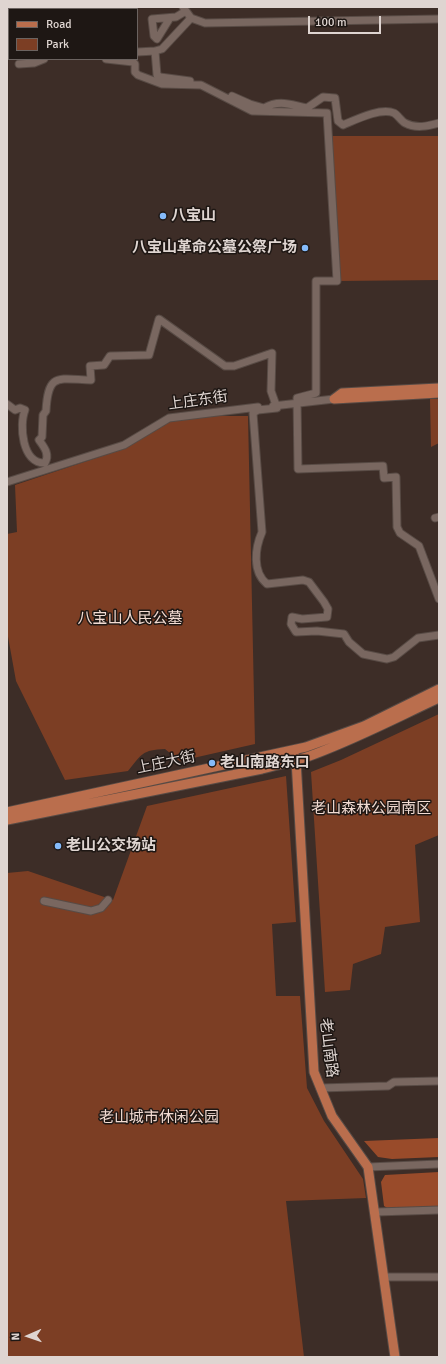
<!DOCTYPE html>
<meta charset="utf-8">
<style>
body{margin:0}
#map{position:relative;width:446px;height:1364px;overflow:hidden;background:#3d2d27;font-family:Signika,sans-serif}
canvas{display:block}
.frame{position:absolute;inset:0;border:8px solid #dfd5d1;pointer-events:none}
.legend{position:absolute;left:8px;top:8px;width:130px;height:52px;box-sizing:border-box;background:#1e1714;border:1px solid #6b6360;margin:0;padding:5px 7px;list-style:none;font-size:12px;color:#dfd5d1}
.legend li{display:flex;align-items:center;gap:8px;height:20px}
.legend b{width:20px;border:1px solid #6b6360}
.north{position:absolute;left:8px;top:1316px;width:40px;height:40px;-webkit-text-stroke:3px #1e1714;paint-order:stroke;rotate:268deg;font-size:11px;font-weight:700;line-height:16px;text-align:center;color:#dfd5d1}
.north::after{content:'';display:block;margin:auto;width:14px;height:18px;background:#dfd5d1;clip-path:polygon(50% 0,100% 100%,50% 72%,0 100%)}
.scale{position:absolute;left:308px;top:16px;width:73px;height:18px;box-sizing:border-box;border:2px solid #dfd5d1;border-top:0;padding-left:5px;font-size:12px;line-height:14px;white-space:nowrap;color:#dfd5d1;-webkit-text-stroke:3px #1e1714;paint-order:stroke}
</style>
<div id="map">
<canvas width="446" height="1364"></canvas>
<div class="frame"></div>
<ul class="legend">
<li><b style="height:5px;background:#ba6e4d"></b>Road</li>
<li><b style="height:11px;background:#7c3e24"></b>Park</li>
</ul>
<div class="north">N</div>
<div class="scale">100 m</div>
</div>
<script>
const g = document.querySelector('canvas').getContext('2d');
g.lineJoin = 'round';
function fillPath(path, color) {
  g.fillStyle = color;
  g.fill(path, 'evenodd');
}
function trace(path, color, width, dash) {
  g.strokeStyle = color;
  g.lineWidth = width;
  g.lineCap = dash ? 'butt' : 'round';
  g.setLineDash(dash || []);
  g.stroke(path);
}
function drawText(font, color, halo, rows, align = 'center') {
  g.font = font + ' Signika,"Noto Sans SC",sans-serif';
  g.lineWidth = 3;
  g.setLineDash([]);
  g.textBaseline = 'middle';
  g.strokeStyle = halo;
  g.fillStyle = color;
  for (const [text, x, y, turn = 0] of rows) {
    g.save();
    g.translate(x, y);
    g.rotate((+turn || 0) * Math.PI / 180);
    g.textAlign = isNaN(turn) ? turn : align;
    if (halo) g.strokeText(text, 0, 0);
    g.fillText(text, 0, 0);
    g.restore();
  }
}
const green = new Path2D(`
 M328,136H439V280L337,281Z
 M430,399H439V443L431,447Z
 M206,416H248L255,744L180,761L165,749C142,750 142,754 128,771L65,780L16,681L7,631V534L17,532L15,485L123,449L165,421Z
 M439,714V835L415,845L420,922L385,927L381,954L353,964L350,990L325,992L311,772L341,760Z
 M286,776L296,922L272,924L276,996H300L307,1088L324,1121L363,1179L366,1198L286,1201L304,1357H7V873L28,871L113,900L147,806Z`);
const forest = new Path2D(`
 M439,1138V1157L392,1159L378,1157L364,1141Z
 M439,1172V1208L389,1209L384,1206L381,1182L385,1175Z`);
const minor = new Path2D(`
 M102,7V9
 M183,7L191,18L205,23L439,19
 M170,18L157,39L154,36L152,19L176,17L186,11
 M155,51L157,75L160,77L190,81
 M137,52L155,51L162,49L191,18
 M106,59L133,62L135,64V72L138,75L162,84L201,85L252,111L327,113L337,281H316V393L297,398L298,469L383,466L384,478L396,477L397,527L400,533L419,546L439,599
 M19,64L34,63L44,59
 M232,96L250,104L264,108C280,99 291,105 307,108L323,97L335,98L338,121L343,125C355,120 381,107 394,113C398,115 401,121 405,123C416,129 428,126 439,123
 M7,404L15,410L20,408L25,410C19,425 22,464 45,463C50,454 44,447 39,440L42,437L43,415L46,411C48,372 58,379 91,380L90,366L104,365L110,356L149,355L159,319L225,366H234L272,353L271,391L277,408L258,410L253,413L262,532C255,548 252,572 267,584L303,580L309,582L324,602L328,609L327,617L302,619L292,617L291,624L296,632L317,631L344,634L349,642L363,654L387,659L394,657L418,638L439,635
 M273,406L334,399
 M7,482L124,445L169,418L258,407
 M435,518L439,517
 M44,901L91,911L101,908L108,900
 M320,1088L388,1086L394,1082L439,1081
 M368,1167L439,1164
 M376,1212L439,1210
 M384,1277H439`);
const major = new Path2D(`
 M439,388L342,393L334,399L439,393
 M293,750L296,760L314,1072L332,1116L368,1167L395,1357
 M7,812L306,747L364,726L439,689
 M7,820L262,769C280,764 298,761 315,754C358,738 398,717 439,698`);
const markers = [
 [163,216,4,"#85bbfb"],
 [305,248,4,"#85bbfb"],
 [212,763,4,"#85bbfb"],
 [58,846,4,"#85bbfb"]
];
const poiNames = [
 ["八宝山",171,216],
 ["八宝山革命公墓公祭广场",297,248,"right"],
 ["老山南路东口",220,763],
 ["老山公交场站",66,846]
];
const streetNames = [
 ["上庄东街",198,401,-8],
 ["上庄大街",166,763,-12],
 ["老山南路",328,1048,83]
];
const parkNames = [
 ["八宝山人民公墓",130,619],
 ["老山森林公园南区",371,809],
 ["老山城市休闲公园",159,1118]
];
fillPath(green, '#7c3e24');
fillPath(forest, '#994b2a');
trace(minor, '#584b45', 9);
trace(major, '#584b45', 11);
trace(minor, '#796760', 7);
trace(major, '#ba6e4d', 9);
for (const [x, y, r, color] of markers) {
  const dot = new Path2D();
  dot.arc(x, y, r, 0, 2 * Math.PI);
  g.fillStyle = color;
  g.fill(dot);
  trace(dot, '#1e1714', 1.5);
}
drawText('bold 15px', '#dfd5d1', '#1e1714', poiNames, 'left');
drawText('15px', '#dfd5d1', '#1e1714', streetNames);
drawText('15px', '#f2dbd2', '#1e1714', parkNames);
</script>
